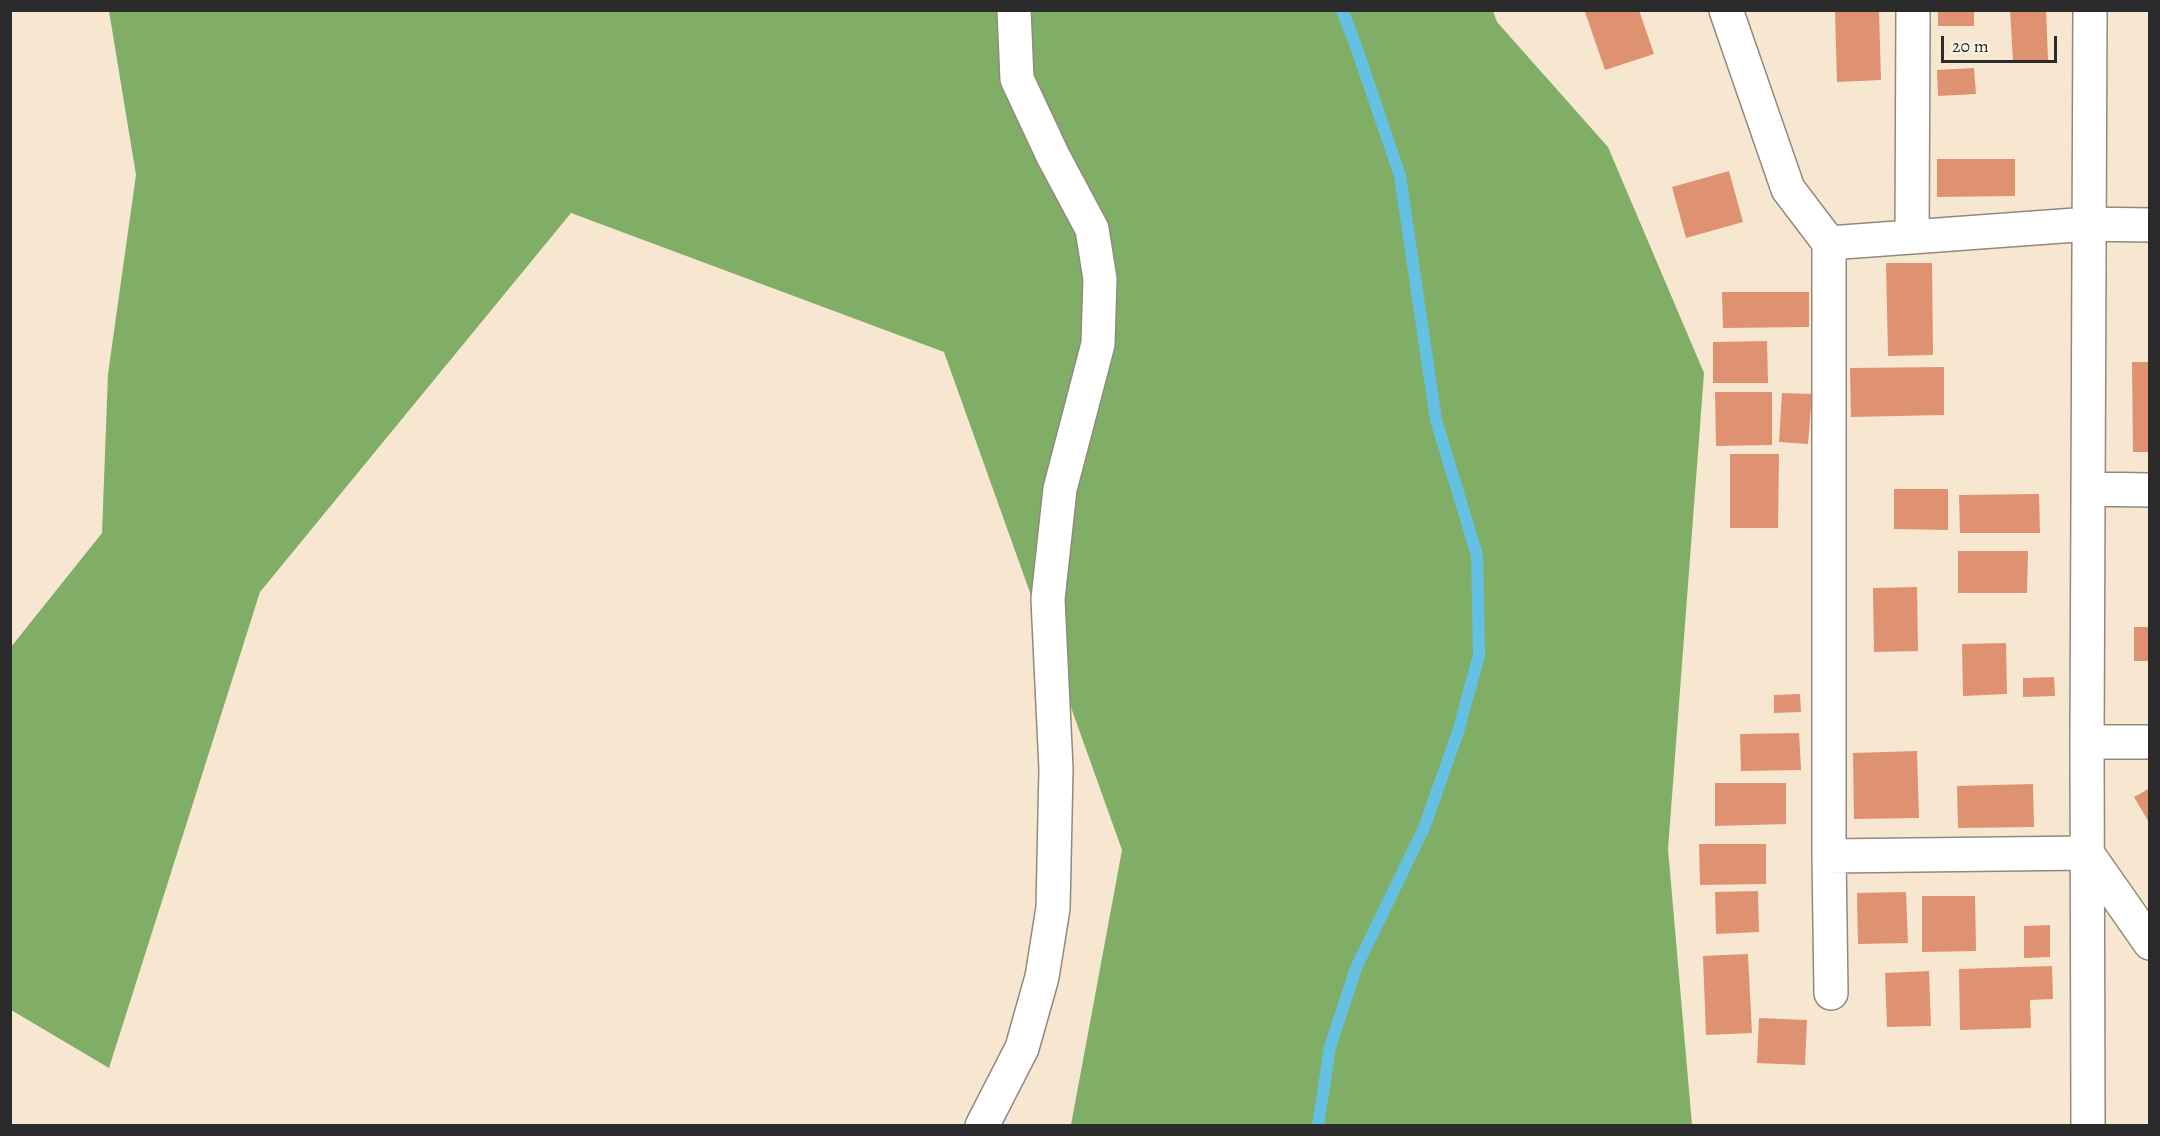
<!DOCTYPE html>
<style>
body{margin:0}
#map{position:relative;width:2160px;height:1136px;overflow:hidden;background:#f8e7d0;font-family:Alegreya,serif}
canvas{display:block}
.frame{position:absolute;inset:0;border:12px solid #2b2b2b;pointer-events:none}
.scale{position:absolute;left:1941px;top:36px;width:116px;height:27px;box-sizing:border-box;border:3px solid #2b2b2b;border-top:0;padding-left:8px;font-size:18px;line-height:21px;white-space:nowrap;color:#2b2b2b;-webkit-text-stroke:4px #fcf5e5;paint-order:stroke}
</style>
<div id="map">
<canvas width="2160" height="1136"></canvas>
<div class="frame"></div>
<div class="scale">20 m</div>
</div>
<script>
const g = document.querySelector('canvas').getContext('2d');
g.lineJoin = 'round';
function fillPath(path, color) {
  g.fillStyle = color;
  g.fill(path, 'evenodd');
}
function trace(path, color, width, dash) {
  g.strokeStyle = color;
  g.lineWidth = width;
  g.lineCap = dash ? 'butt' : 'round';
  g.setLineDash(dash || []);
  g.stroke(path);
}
const forest = new Path2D(`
 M109,11H1493L1497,22L1608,147L1704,373L1668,849L1692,1125H1071L1122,850L944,352L571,213L260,592L109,1068L11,1010V647L102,533L108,374L136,175Z`);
const stream = new Path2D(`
 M1318,1126L1330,1047L1356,968L1424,828L1458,732L1479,655L1477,555L1436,420L1400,176L1356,46L1342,10`);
const building = new Path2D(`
 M1591,10H1639L1654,54L1605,70L1585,12Z
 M1938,10H1974V26H1938Z
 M2010,10H2046L2048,60L2013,62Z
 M1879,11L1881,80L1837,82L1835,12Z
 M1974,68L1976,94L1938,96L1937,70Z
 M1937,159H2015V196L1937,197Z
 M1729,171L1743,222L1686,238L1672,187Z
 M1886,263H1932L1933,355L1888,356Z
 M1722,292H1809V327L1723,328Z
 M1767,341L1768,383H1713V342Z
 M2132,362H2150V452H2133Z
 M1944,367V415L1851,417L1850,368Z
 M1715,392H1772V445L1716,446Z
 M1782,393L1812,394L1808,444L1779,442Z
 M1730,454H1779L1778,528H1730Z
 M1894,489H1948V530L1894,529Z
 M2039,494L2040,533H1960L1959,495Z
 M1958,551H2028L2027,593H1958Z
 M1917,587L1918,651L1874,652L1873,588Z
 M2134,627H2150V661H2134Z
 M2006,643L2007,694L1963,696L1962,644Z
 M2054,677L2055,696L2023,697V678Z
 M1800,694L1801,712L1774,713V695Z
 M1799,733L1801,770L1741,771L1740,734Z
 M1917,751L1919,818L1854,819L1853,753Z
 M1715,783H1786V824L1715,826Z
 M2033,784L2034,827L1958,828L1957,786Z
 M2150,788V824L2134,797Z
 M1699,844H1766V884L1700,885Z
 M1758,891L1759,932L1716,934L1715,892Z
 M1906,892L1908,943L1858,944L1857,893Z
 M1922,896H1975L1976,951L1922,952Z
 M2050,925V957L2024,958V926Z
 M1748,954L1752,1033L1706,1035L1703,956Z
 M2052,966L2053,999L2030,1000L2031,1028L1960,1030L1959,969Z
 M1929,971L1931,1026L1887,1027L1885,973Z
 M1759,1018L1807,1020L1805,1065L1757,1063Z`);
const minor = new Path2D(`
 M1726,10L1788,189L1829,243V856L2087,853L2150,943
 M1912,237L1913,10
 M1829,243L2089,224L2150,225
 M2088,489L2150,490
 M2087,742H2150
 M1829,856L1831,993
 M982,1126L1022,1048L1042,977L1053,908L1056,769L1048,599L1060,489L1098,344L1100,279L1092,229L1053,156L1017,79L1014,10
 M2088,1126L2087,742L2090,10`);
fillPath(forest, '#80ae67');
trace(stream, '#65c1e3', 12);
fillPath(building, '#de9272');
trace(minor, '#92897e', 36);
trace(minor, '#fff', 33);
</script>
